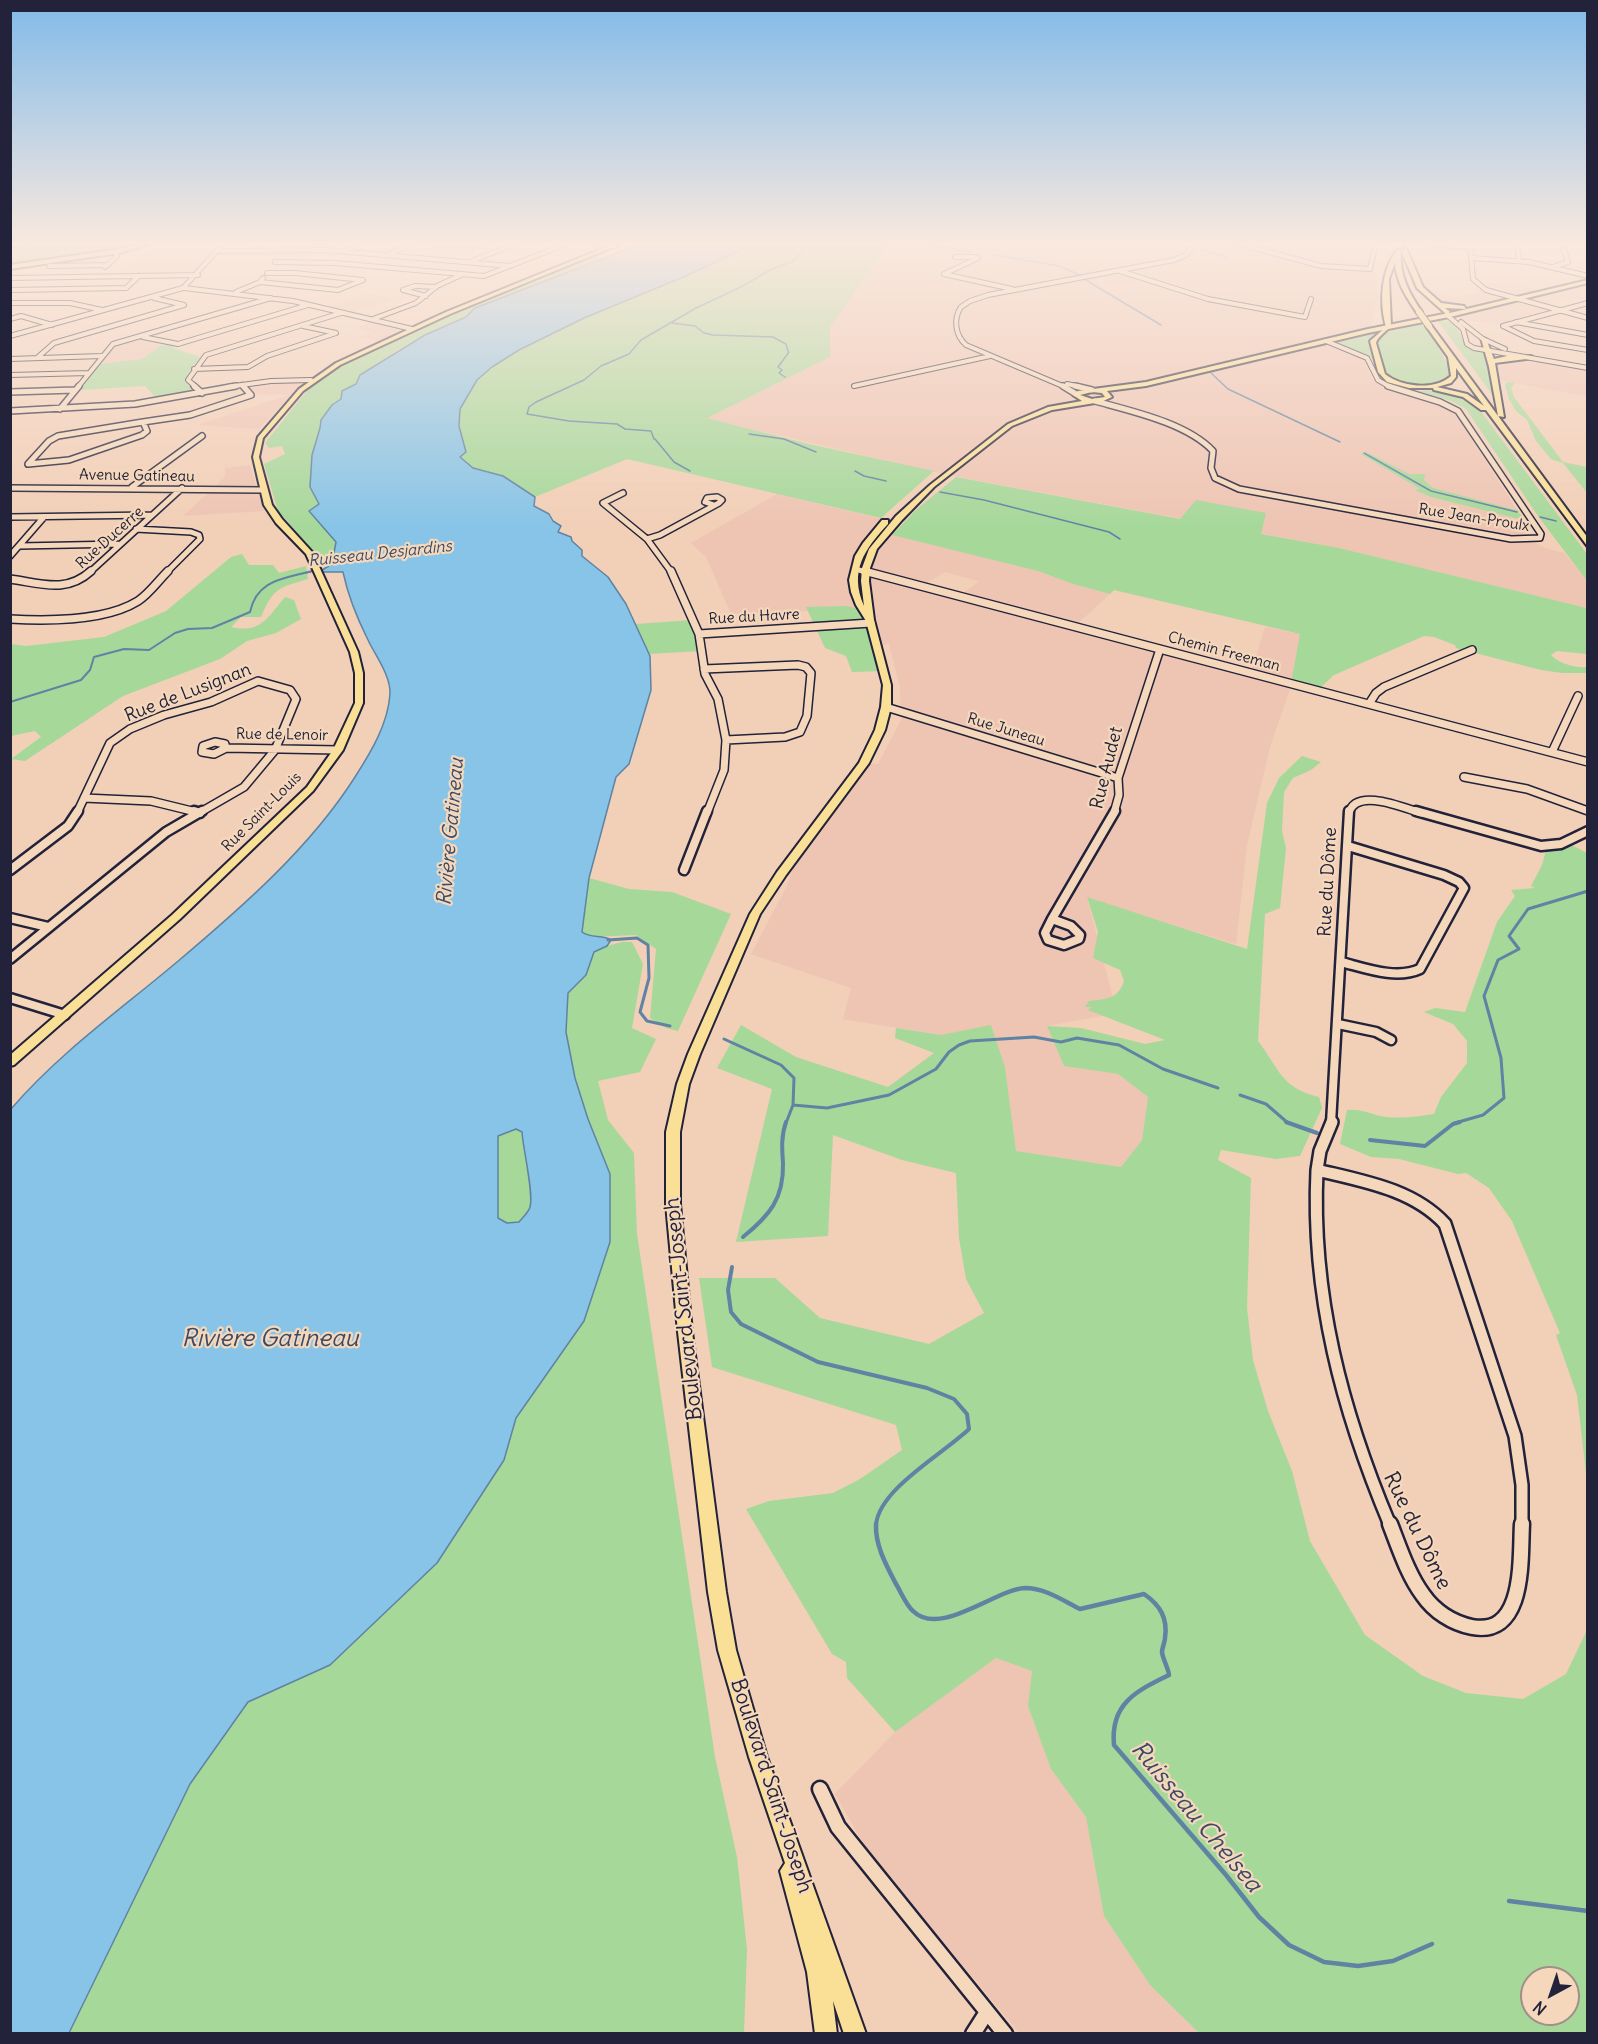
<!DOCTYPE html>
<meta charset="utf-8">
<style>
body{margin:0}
#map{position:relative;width:1598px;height:2044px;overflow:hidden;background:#f2cfb7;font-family:Delius,sans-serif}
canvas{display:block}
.frame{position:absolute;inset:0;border:12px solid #22223b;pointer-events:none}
.north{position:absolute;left:1520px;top:1966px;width:60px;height:60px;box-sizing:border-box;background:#f5d8bb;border:2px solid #a18f88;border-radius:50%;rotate:220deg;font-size:16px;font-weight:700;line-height:24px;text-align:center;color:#22223b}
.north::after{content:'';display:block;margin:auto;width:21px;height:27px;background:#22223b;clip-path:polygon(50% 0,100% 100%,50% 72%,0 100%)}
</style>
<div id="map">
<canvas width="1598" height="2044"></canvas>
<div class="frame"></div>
<div class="north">N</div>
</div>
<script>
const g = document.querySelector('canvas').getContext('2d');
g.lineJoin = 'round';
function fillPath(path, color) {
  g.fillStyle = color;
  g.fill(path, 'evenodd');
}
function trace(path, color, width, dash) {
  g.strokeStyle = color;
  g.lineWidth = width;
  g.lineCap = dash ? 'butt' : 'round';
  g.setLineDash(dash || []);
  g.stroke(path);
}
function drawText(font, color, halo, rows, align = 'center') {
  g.font = font + ' Delius,sans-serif';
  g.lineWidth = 4.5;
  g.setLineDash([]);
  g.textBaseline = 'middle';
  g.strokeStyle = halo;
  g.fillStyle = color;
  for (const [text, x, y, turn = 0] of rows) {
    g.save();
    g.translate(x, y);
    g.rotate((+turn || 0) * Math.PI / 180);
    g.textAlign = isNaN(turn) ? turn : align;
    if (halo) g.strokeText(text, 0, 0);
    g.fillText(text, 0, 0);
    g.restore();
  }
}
const built = new Path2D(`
 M892,243H1371L1367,267L1377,272L1378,297L1370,328L1314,342L1332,346L1365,359L1372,378L1385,387L1449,409L1458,418L1524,521L1526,528L1524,537L1545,548L1564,553L1587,581V608L1339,548L953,476L705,418L827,328Z
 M143,253L183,254L218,253L198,275L115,276Z
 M1481,283H1510L1538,290L1514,296L1497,292Z
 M1587,283V292L1577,295L1587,298L1585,301L1568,297L1544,305L1523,299Z
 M1426,289L1454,297L1484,291L1503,298L1459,306L1443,304L1432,298Z
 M368,293L394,299L353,313L328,307Z
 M1512,301L1547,310L1497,324L1469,321L1460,318L1464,314Z
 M372,322L403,330L379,341L360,337L372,332L355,328Z
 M141,336L166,342L142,359L96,364L113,344Z
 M1522,359L1587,369V396L1497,380L1495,364L1497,362Z
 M278,381H300L301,384L259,429L197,425L289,395L256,394L247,386Z
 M250,465L264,511L183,516L225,477V468Z
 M777,494L887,520L877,531L1038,571L1073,584L1110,594L1074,627L1028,615L1021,616L1071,631L1247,677L1251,673L1265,627L1300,634L1291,686L1270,747L1247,845L1236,944L1087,898L1117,1013L1047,1026L1064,1066L1118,1074L1148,1097L1142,1140L1121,1167L1016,1151L1005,1067L991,1026L941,1035L843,1019L851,988L751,954L787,886L798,854L864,763L878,764L901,720L900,687L889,644L878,646L861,609L846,606L807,608L809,611L731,614L706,557L691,543ZM945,572L978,581V582L959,596L922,586Z
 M996,1658L1032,1671L1028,1706L1051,1769L1086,1817L1104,1916L1150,1985L1199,2033H1019L869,1853L835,1794L895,1732Z`);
const green = new Path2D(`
 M31,243H140L11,264V247Z
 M438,243H494L470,253L485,256L424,250Z
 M757,243H890L830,327V357L707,418L809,444L934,471L881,518L627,459L535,497L503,476L473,469L459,457L460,409L477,380L492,367L519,350L584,318L681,278Z
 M594,256L603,258L475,308L466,317L425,335L394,352L388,359L360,375L356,384L342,391L341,399L332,405L321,420L320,428L312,455L310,487L319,504L310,511L336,542L333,558L335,563L318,569L312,550L278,511L264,464L285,454L282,446L269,448L265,443L305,393L317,381L343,365L440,319Z
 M1437,320C1455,319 1460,332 1465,345L1486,352L1497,397H1494Z
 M1423,323C1432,339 1451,360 1449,379C1432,392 1406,385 1388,377L1376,345L1377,339L1382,334Z
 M1377,333L1369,340L1375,360L1336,343Z
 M166,342L171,344L174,348L200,357L184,381L197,392L158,400L145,386L80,390L100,364L142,359Z
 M1507,382L1515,383L1511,388L1514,397L1563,462L1587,467V493L1563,463L1551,459L1536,441L1527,420L1516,411L1509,399L1505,385Z
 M1418,391C1446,389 1462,392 1482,413L1587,554V581L1538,516L1466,409L1451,401Z
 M1366,452L1409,474H1425L1424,480L1433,488L1519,511L1518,512L1524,518H1515L1431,497L1414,490L1420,489L1361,454Z
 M956,477L1180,519L1196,500L1266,513L1261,534L1339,548L1587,608V654L1557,651L1551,655C1559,664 1576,668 1587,667V673H1562L1541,670L1456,648L1455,645L1434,637L1424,636L1334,675L1318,690L1291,683L1300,634L1114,590L1110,594L1073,584L1038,571L892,535L917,509Z
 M242,554L249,565H273L279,573L306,566L308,579C278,588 274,587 261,617H241L231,627C261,634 268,617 285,597L294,600L301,619L276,633L247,641L220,659L123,696L25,761L11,759L41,737L35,731L11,736V644L26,646L104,637L166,611L231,557Z
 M846,606L861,609L870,620L884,671L852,672L846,656L825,648L806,607Z
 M692,620L702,651L648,654L636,624Z
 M1302,756L1321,762L1311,770L1293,778L1284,792L1282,831L1286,848L1280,908L1265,914L1258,1041C1280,1070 1281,1088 1319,1097L1322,1108L1300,1156L1276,1159L1221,1150L1218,1160L1251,1178L1247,1308L1253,1360L1268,1411L1292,1471L1310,1541L1365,1635L1423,1676L1466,1693L1523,1699L1566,1674L1586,1632L1587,1618V2033H1199L1150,1985L1104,1916L1086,1817L1051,1769L1028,1706L1032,1671L996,1658L895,1732L847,1678L846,1662L832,1654L746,1509L769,1501L833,1493L860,1479L902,1450L896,1425L712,1367L699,1278H775L820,1318L929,1344L984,1313L966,1279L959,1238L956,1173L902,1160L833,1135L828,1236L736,1242L772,1089L717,1068L741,1025L796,1057L888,1087L934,1053L895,1038L896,1028L941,1035L991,1025L1005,1067L1016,1151L1121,1167L1142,1140L1148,1097L1118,1074L1064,1066L1047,1026L1081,1028L1145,1044L1165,1040L1088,1010L1092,1007H1085L1089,1001C1107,999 1118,999 1124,981L1120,970L1093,958L1098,932L1087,897L1247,949L1267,803L1279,778ZM1532,1978H1568V2014H1532Z
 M1566,842L1587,853V1482L1577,1395L1556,1335L1560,1333L1512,1221L1489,1188L1466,1173L1458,1174L1399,1159L1371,1157L1340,1144L1347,1110C1360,1109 1368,1113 1380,1116C1398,1119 1416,1117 1434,1114L1441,1097L1467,1063V1041L1453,1024L1424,1012L1435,1008L1465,1012L1497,922L1515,896L1511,890L1535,888L1531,886L1542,865L1547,846Z
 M589,878L629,889L672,892L731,914L678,1031L666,1028L650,1018L656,949L636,935L591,937L582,932Z
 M622,942H632L643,964L632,1028L656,1039L640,1072L598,1081L608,1120L634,1153L637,1234L715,1757L737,1857L747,1949L744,2033L69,2034L190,1784L248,1702L330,1665L504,1460L516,1418L584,1321L610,1242V1174L588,1119L575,1078L566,1032L568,993L586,975L594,952L607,946Z
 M516,1129L522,1131C523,1148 534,1195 530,1207C529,1212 522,1218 519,1222L507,1223L498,1219V1136Z`);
const water = new Path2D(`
 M637,243H757L681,278L584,318L519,350L492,367L477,380L460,409L459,426L466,452L460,457L473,468L503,476L535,497L534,506L549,514L553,521L561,526L558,532L571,537L572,541L582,550V556L608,577L626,604L650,656L651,690L629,764L616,777L589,878L582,932C591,939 603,934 611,940L607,946L594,952L586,975L568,993L566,1032L575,1078L588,1119L610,1174V1242L584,1321L516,1418L504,1460L437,1563L330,1665L248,1702L190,1784L69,2033H11V1109C59,1053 120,1010 177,962C241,908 310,848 355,777C371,752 388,724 390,694C391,676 375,655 368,640C357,618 348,596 343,572H323L322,570L334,563L333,558L336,542L309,511L319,504L310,487L312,455L320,428L321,420L332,405L341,399L342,391L356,384L360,375L425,335L466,317L475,308L615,254ZM516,1129L522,1132C523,1149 534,1194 530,1207C529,1212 522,1218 519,1222L507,1223L498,1218V1136Z`);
const streamFar4 = new Path2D(`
 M918,243L971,252
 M1200,249L1228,258
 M994,255L1060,266L1079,275
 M1084,279L1161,325
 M672,323L695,326L704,333L713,335L773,337L786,344L788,351
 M1211,373L1228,389L1340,442
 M785,377L779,373L782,370L778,367L789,352
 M749,434L784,439L816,452
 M654,439L651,431L625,429L617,424L569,421L527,414L529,407L536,402L584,380L601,366L629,354L641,340L696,308L741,287L770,270L794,261L810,243
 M655,439L674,462L690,471
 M1364,453L1431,491L1517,512
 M855,471L864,476L886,481
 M940,492L984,500L1109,532L1120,539
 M1540,517L1556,521
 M306,573L317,570`);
const streamFar3 = new Path2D(`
 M10,675V682
 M10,702L81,680L90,670L94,657L124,649L149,650L175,633L188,629L212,628L250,612C257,579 284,579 312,571`);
const streamFar2 = new Path2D(`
 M608,940L637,938L648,945L649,978L640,1012L647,1021L670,1026
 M724,1039L781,1065L794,1078L793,1105L786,1123
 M1240,1095L1266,1104L1288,1123
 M793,1105L827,1108L889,1095L936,1069L949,1052L959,1045L970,1041L1034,1037L1061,1042L1077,1038L1119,1045L1163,1069L1218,1088
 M1455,1123L1483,1115L1504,1098L1501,1058L1484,996L1498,960L1519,949L1509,936L1528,909L1588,891`);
const streamFar1 = new Path2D(`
 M1286,1122L1317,1133
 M1370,1140L1425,1146L1453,1124L1460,1122
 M743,1237C769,1216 784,1199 783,1163C782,1149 781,1136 786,1122
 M732,1267L728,1290L731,1312L741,1324L818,1362L927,1388L954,1399L967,1414L969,1429C943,1454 879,1489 876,1525`);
const stream = new Path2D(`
 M876,1524C875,1545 886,1565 896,1584C901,1592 906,1605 913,1611C940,1638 996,1589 1025,1588C1045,1588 1062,1600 1080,1609L1144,1594C1160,1605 1168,1618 1165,1638C1165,1642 1162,1648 1162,1652C1163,1660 1168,1667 1169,1675C1136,1691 1110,1704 1114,1745L1226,1875L1259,1917L1289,1945L1324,1962L1358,1966L1393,1961L1432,1944
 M1509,1901L1588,1911`);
const minorFar5 = new Path2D(`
 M591,243L614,246
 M1236,243L1321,266L1370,269L1376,243
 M1424,243L1471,248
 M1470,243L1473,279L1486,290L1588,318
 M1517,244L1519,261
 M219,251L326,250L510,266
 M345,251L358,243
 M392,253L413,243
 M955,257H976
 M978,258L944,274L1012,289
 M1471,258L1529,262L1588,276
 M472,261L517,243
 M275,262L335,263L484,276L569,243
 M49,266L108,265
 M105,267L117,256L116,254
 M1553,267L1568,262L1563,247
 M1120,271L1208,299L1305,317L1311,299
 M10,278L198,275
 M260,282L338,290L363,280L295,273H267
 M184,288L293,301L412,329
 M10,290L126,288L139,276
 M236,292L260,282L263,278
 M426,296L403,290L415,286L436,287
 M10,303H70L102,310
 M1588,303L1503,326L1534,341L1588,350
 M1447,312V315L1463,329L1467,344L1474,348L1588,368
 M10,319L21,316L52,325
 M373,319L416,303L437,286L461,275
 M1461,322L1483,339L1505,349
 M1516,322L1588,335
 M10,336L183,288L224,243
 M143,337L178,344L308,305
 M1326,341L1367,358L1378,380L1390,387
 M37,358L54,343L184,305L154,298
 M10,359L102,356
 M194,369L248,367L267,356L336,333L303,326
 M10,375L89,373
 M1067,384L1081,387
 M242,385L245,387
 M854,386L990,356
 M78,387L113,344L271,298
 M196,387L188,380L206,355L341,313
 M227,387L271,381L311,380
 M1065,387L966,345C955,335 953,319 961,307L970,301L988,295L1174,260L1186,255L1195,243`);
const minorFar4 = new Path2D(`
 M194,386L202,393
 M1063,386L1076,394
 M1075,386L1092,390
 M10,392L75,390
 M1095,401C1131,411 1187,423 1213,451L1211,468L1215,478L1239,489L1511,539L1540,538L1541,534L1458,411L1440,402L1388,386
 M60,409L79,386
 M10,411L135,404L236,386
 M143,422L147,431L142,435L69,460L28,464L49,441L58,436Z
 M143,422L190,415L251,395L243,386
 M132,487L202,436
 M10,488L263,490
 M623,493L603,503L647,539L672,573
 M10,517L152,515
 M136,529L191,532L199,535L200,539L166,573
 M647,539L660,535L719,503L722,500L717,497L707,498L705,502L714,505
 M20,546L120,544
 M10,556L44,517
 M855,569L870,573
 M89,573L182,488`);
const minorFar3 = new Path2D(`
 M671,571L699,634L705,674L718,699L726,740L724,770L707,813
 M864,571L1588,762
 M10,579C40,583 66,594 91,571
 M10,619C46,621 106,621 138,601C149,594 158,581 168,571
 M699,634L871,623
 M704,669L798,665L806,667L811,673L807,716L800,732L785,737L726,740
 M1369,704L1376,693L1384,687L1472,650
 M886,707L1118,778
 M215,742L225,744L226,748L214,754L202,752L203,746Z
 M226,748L338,750
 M1552,752L1578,696
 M1464,777L1527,789L1588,811
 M84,798L151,801L200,813
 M77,813L110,743L130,729L164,715L211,702L258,681L290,690L296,699L275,750L244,787L199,813
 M1114,813L1119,795L1118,778L1160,649
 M1349,813C1356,787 1404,808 1421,813`);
const minorFar2 = new Path2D(`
 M194,811L200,813
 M1416,811L1541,846L1561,844L1588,831
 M10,870L68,826L78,811
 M684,870L707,811
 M10,918L48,927
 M1052,919L1071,926L1080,935L1079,939L1064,945L1048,940L1045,933Z
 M1052,919L1115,811
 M10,959L166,832L202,811
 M1341,962C1365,968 1396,980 1420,969L1464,888L1459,882L1444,875L1348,846
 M10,998L65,1015
 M1338,1024L1376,1032L1391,1040
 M1331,1123L1349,811`);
const minorFar1 = new Path2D(`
 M1317,1170C1362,1181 1413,1189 1445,1224L1515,1436L1522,1485V1525
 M1317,1170C1311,1295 1342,1411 1390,1525
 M1317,1170L1320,1151L1332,1122`);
const minor = new Path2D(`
 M1390,1524C1399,1547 1408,1575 1423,1595C1434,1611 1452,1623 1472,1627C1526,1637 1520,1558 1522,1524
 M820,1789L838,1827L1005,2034
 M973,2034L987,2012`);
const major = new Path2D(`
 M616,243H623L450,314L340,365L303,391L263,438L259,457L272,505L282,519L313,553L358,652L363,673V703L343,750L313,791L180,919L14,1065L10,1066V1055L172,915L307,787L333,750L355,703V673L350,652L306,554L276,523L264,505L253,457L258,437L299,389L336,363L446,312Z
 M1588,280V283L1454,316L1368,333L1146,386L1107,391L1112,397L1101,402L1052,410L1012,426L934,487L902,520L877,549L870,568L869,581L874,620L891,685V707L885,730L869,763L786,875L760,914L700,1054L689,1084L680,1132V1204L692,1332L726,1592L736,1650L767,1757L866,2034H844L833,2001L837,2034H815L807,1972L780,1871L785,1863L749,1757L718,1650L708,1592L678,1332L666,1204V1132L677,1084L688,1054L750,914L777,872L859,763L875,730L881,707L883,685L866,621L856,605L851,592L849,580L855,556L863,543L882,520H888V524C864,550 849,571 864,606L861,581L862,568L869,549L896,516L930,485L1008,424L1048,407L1082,401L1073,395L1078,391L1146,382L1368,329L1454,312ZM1092,392L1102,393L1105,397L1092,399L1080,395Z`);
const highway = new Path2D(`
 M28,243L10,247V244Z
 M144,243H153L119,253L10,269V265L119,249Z
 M1404,248L1407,250L1423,287L1441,303L1464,306L1466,309L1445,308L1450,312L1445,313L1417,288L1401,250Z
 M1398,249L1401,251C1399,275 1409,293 1422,312L1417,313C1406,297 1396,282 1395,262L1389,279L1391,326C1388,330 1377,337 1376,343L1385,374C1401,387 1435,391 1451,376L1448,357L1426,326L1431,325L1588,538V547L1486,410H1481L1463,397L1434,390L1433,388H1409L1387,382L1378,372L1370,341L1386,327C1379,302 1381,269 1398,249ZM1456,368L1484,406L1467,394L1437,387L1451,383L1456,377Z
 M1481,338L1486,339L1494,359L1507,356H1531L1534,358L1495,363L1504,417L1498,416L1489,367Z`);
const highwayBridge = new Path2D(`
 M1419,312L1429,326`);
const farStreetnames = [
 ["Avenue Gatineau",137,476,1],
 ["Rue Jean-Proulx",1474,518,9],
 ["Rue Ducerre",110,538,-42],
 ["Rue du Havre",754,617,-3],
 ["Chemin Freeman",1224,652,15],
 ["Rue Juneau",1006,730,17],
 ["Rue de Lenoir",282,735,1],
 ["Rue Saint-Louis",262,812,-45]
];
const farWaternames = [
 ["Ruisseau Desjardins",380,554,-6]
];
const streetNames = [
 ["Rue de Lusignan",188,693,-21],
 ["Rue Audet",1107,768,-76],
 ["Rue du Dôme",1328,882,-87]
];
const waterNames = [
 ["Rivière Gatineau",451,832,-85]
];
const nearStreetnames = [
 ["Boulevard Saint-Joseph",684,1309,-96],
 ["Rue du Dôme",1417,1531,64],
 ["Boulevard Saint-Joseph",771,1786,72]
];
const nearWaternames = [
 ["Rivière Gatineau",270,1339],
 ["Ruisseau Chelsea",1196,1817,50]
];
fillPath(built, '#eec4b2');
fillPath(green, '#a6d89a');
fillPath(water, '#87c4e7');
trace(water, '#5f83a2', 1.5);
trace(streamFar4, '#5f83a2', 1.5);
trace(streamFar3, '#5f83a2', 2);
trace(streamFar2, '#5f83a2', 3);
trace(streamFar1, '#5f83a2', 4);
trace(stream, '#5f83a2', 4.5);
trace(minorFar5, '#22223b', 6);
trace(minorFar4, '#22223b', 8);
trace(minorFar3, '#22223b', 10);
trace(minorFar2, '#22223b', 13);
trace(minorFar1, '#22223b', 16);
trace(minor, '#22223b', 19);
trace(major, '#22223b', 4);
trace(highway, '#22223b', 4);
trace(minorFar5, '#f5d8bb', 4);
trace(minorFar4, '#f5d8bb', 5);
trace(minorFar3, '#f5d8bb', 7);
trace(minorFar2, '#f5d8bb', 8);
trace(minorFar1, '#f5d8bb', 11);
trace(minor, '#f5d8bb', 14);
fillPath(major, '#fadf96');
fillPath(highway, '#fadf96');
trace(highwayBridge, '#22223b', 8, []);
trace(highwayBridge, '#fadf96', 6);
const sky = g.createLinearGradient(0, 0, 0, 529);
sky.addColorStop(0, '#81bae8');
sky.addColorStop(0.46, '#f9e9df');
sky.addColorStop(1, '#f9e9df00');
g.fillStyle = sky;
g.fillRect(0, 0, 1598, 529);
drawText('15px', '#22223b', '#f5d8bb', farStreetnames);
drawText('italic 16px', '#3b4a66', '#f5d8bb', farWaternames);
drawText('18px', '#22223b', '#f5d8bb', streetNames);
drawText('italic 20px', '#3b4a66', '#f5d8bb', waterNames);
drawText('21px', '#22223b', '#f5d8bb', nearStreetnames);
drawText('italic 24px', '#3b4a66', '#f5d8bb', nearWaternames);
</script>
